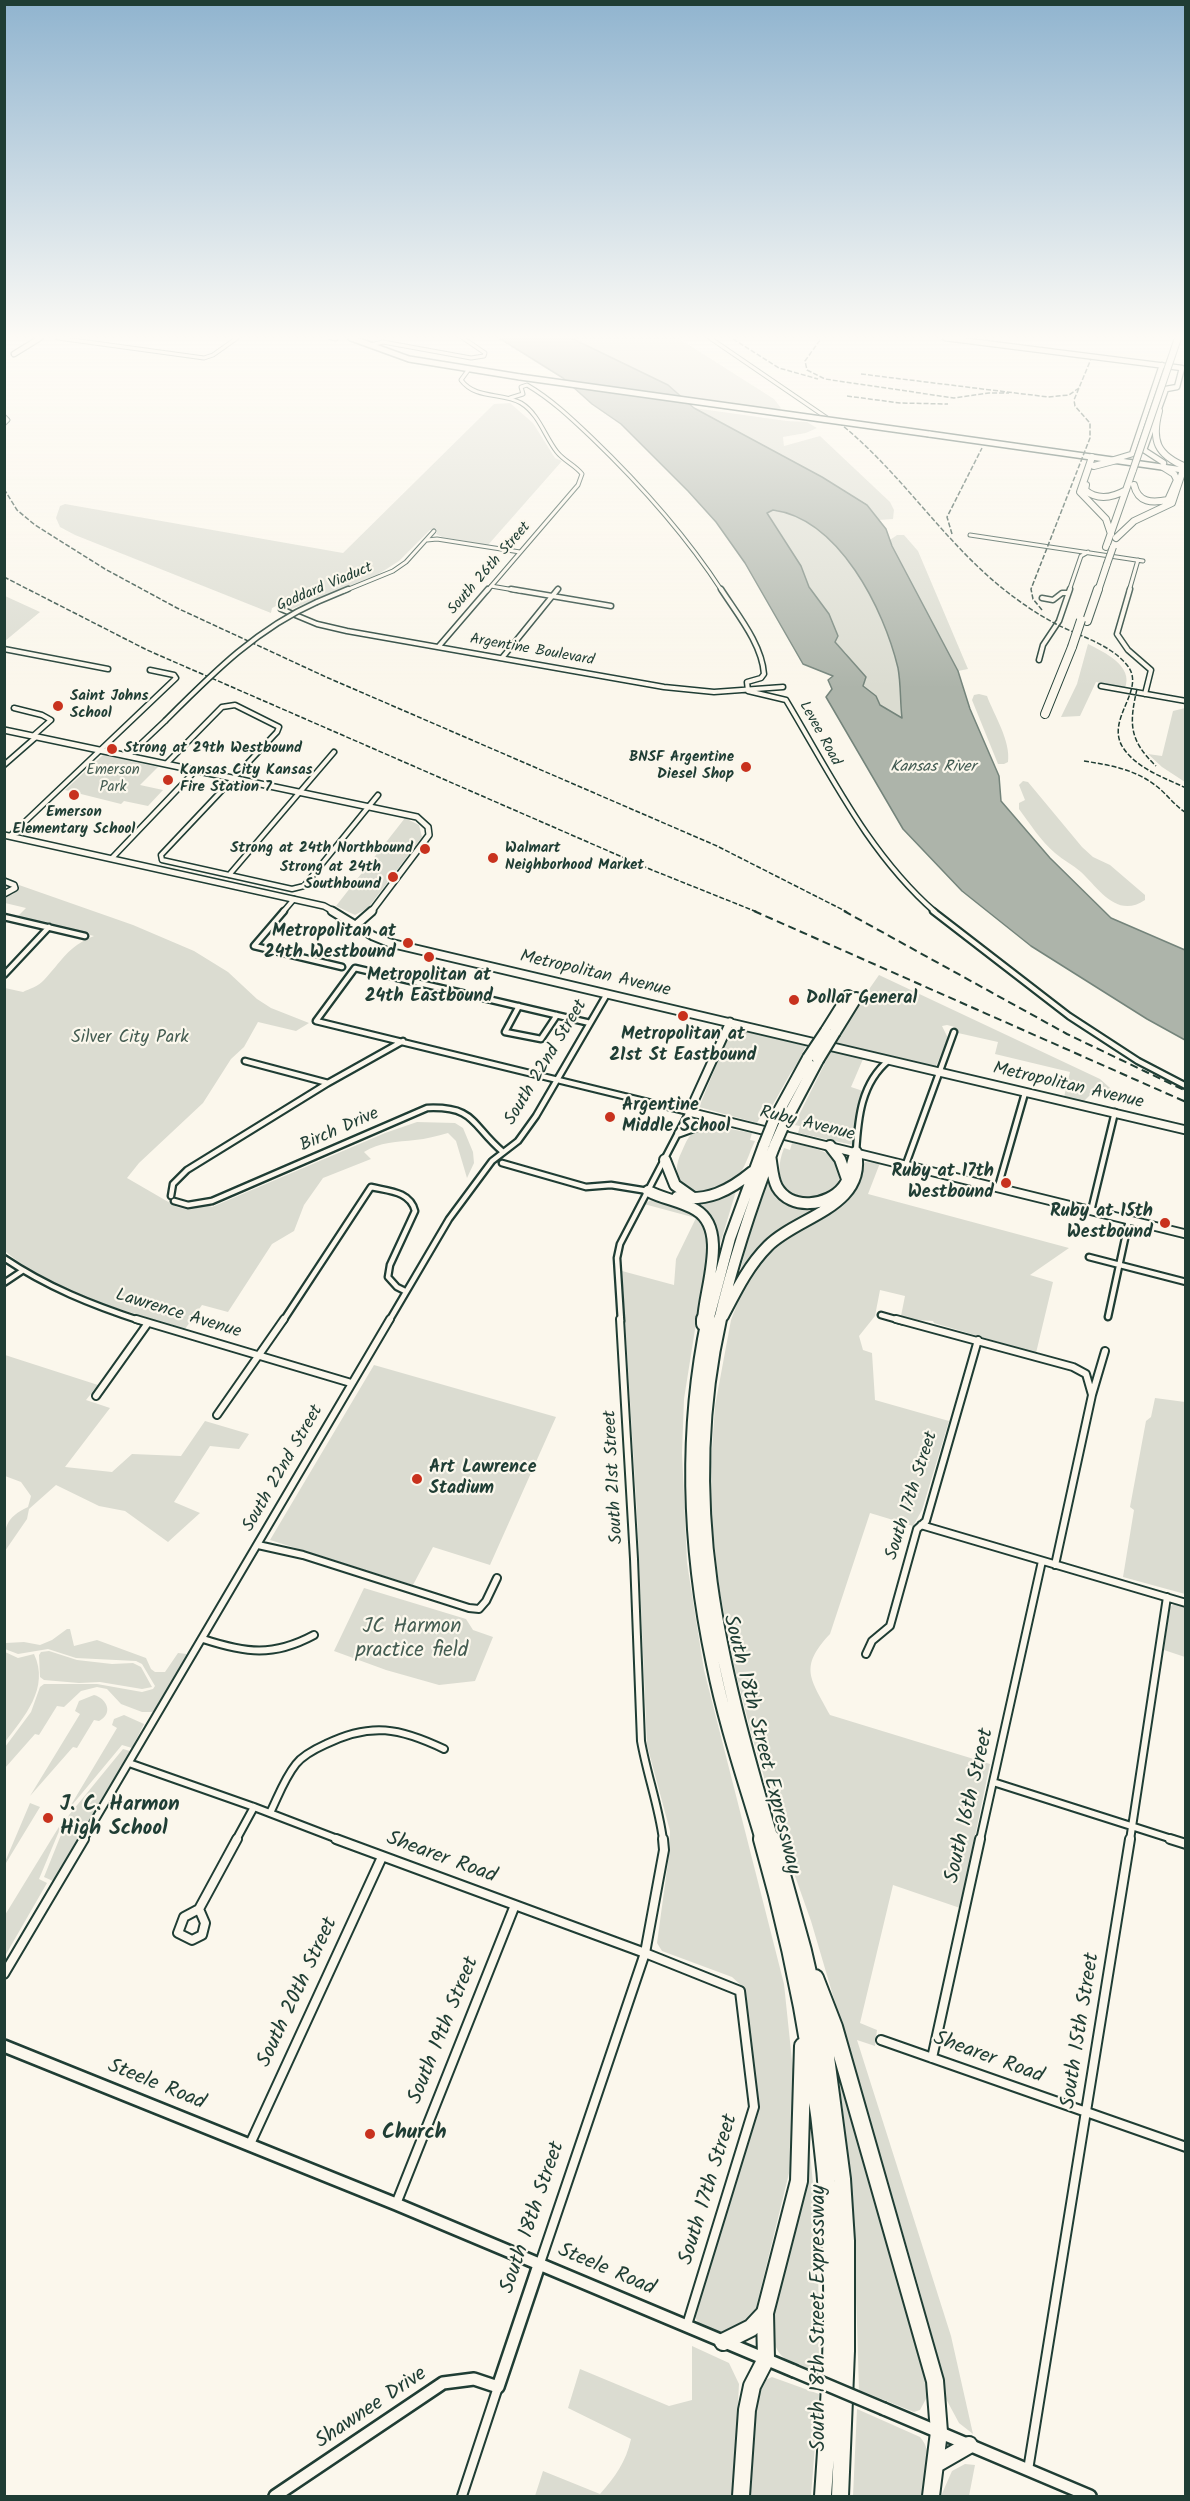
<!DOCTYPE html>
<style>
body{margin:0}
#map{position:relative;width:1190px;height:2501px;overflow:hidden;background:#fbf7ec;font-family:Kalam,sans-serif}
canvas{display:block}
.frame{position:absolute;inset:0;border:6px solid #1f3d34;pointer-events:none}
</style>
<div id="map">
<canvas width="1190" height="2501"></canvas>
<div class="frame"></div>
</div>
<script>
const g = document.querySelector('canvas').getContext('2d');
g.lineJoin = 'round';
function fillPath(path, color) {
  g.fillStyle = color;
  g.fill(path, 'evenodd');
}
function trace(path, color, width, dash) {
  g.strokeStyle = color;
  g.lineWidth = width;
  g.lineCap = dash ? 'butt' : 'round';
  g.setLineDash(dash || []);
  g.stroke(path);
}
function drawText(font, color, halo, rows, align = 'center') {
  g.font = font + ' Kalam,sans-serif';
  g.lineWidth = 4.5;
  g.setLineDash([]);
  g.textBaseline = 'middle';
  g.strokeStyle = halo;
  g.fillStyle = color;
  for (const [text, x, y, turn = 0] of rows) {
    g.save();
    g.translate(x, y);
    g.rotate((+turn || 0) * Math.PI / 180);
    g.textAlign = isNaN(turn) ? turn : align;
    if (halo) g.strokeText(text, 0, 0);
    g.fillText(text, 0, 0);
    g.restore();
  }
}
const green = new Path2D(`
 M571,338H678L774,399L781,408L778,411L682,397L668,385Z
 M510,403L533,423L555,458L562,461L488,545L442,537L436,534L437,531L430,530L399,561L374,577L289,610L286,606L278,605L272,608L271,613L75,535L60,527L56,518L60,506L65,504L343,553L494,404Z
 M694,408L787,421L807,422L817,428L806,433L783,437L784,446L820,436L890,502L894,510L893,519L879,520L867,504L822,477Z
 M773,510C839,519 885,610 898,668C901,684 901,703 902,719L880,705L876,696L863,686L846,653L835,642L829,614L809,587L801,566L767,512Z
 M897,535H904L918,551L968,669L958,671L892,546L890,540Z
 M5,596L40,612L5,641Z
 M1088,644C1104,652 1134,666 1125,688L1096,682L1080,716L1061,717L1077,684Z
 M979,694L987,696C994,715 1011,741 1008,762L1004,764H998L972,700L974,695Z
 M1185,708V782L1162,767L1148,754L1162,756L1173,711Z
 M103,755L158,767L140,785L163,790L148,806L124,801L121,804L65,790Z
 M1023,781L1028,782L1082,847L1093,857L1110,865L1145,895V900C1117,919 1099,889 1081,872C1073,865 1063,860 1055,853C1041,841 1030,824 1019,809V803L1025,800L1019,785Z
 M405,818L419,825L422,837L368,908L355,915L336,906Z
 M19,885L133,925L194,951L228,972L257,999L271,1008L309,1023L296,1031L258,1022L244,1047L231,1059L203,1103L139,1163L127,1178L177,1207L189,1210L208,1205L212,1207L385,1133L417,1122L455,1123L463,1128L473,1152L474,1163L467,1178L456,1141L448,1133C437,1136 426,1139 415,1140C398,1142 379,1142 364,1152L371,1159L323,1178L304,1205L294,1231L272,1244L228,1312L202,1305L185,1329C124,1310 54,1294 5,1251V988L23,992C29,989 39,986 44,980C62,961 67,947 94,936L17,917L26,908L5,903V896L13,894L19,889Z
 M879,975L1100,1079L1119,1096L1114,1098L1095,1090L1084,1101L1064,1097L1070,1072L995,1054L998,1042L958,1033L955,1027L947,1025L942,1026L948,1038L936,1066L837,1043L858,1005Z
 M735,1029L806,1046L802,1054L804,1055L790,1074L766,1117L761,1116L757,1123L699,1107L731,1030Z
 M831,1051L863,1059L851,1087L863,1091L853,1145L798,1133L800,1126L794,1125Z
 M698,1128L730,1129L752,1133L750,1140L755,1141C749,1153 745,1169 736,1179C713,1205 660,1195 682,1151C686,1142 689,1134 698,1128Z
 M792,1143C805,1146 821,1149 832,1156C836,1160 840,1167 840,1172C840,1212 760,1209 784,1148L790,1150Z
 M865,1162L880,1163L868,1194L1069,1248L1030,1275L1053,1282L1036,1353L934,1323L933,1321L915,1320L901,1316L905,1296L880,1290L875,1316L859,1336L863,1350L872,1353L875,1400L949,1421L922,1510L913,1526L870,1513L830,1634C798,1668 811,1679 830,1715L990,1764L960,1908L893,1885L860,2023L877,2030L875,2046L857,2040L951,2336L973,2434L959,2423L945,2397L920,2291L811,1921L785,1848L751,1733L733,1661L719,1587L712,1520L711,1463L715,1406L731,1320L745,1283L766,1254L784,1239L847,1201L856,1189Z
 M768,1179H771L776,1190L823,1207L743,1273L740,1272L750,1229Z
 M734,1191H736L718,1251L715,1250L716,1231L689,1201L713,1200Z
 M658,1200C684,1208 705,1211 709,1241L684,1399L682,1453L687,1563L704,1670L784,1984L796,2099L790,2169L756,2308L745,2326L725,2334C713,2332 693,2326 695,2312L753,2125L756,2094L744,1988L732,1977L662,1951L657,1943L669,1855L670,1831L647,1745L637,1514L622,1271L674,1285L676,1259L696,1218L644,1204L651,1200Z
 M5,1355L98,1385L86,1400L110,1408L65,1467L112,1472L132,1454L181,1456L205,1421L249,1434L239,1449L210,1446L174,1502L200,1513L168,1542L125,1511L99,1506L56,1485L29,1509L27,1519L5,1551C4,1527 5,1518 28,1507L31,1496L21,1482L5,1476Z
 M374,1365L556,1417L490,1565L433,1547L413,1585L270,1540Z
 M1155,1398L1185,1402V1594L1123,1577L1134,1510L1130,1507L1146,1421L1151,1417Z
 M364,1588L466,1619L473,1630L493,1637L475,1681L439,1685L386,1670L334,1651Z
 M1174,1604L1185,1606V1657L1164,1650L1170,1607Z
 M67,1629H70L74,1646L97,1640L146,1658L151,1669L155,1672H165L178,1653L187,1654L153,1712H142L121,1704L107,1689L97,1687L81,1691L64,1707L57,1706L39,1735L35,1734L5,1768V1747L31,1712L40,1687L44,1684H97L142,1692L153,1689L155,1686L142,1664L136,1661L76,1658L48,1649L18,1654L5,1649L6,1643L24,1642L40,1645L52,1640Z
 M49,1651L77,1660L112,1664L133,1663L141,1667L152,1687L142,1689L100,1682L79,1683L44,1680L40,1677L39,1655L41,1652Z
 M5,1652L18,1658L34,1654C50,1688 24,1717 5,1742Z
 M94,1695C108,1699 113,1714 99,1721L94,1720L77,1748L73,1747L30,1796L80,1714L75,1711L79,1701Z
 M124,1715L144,1724L132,1748L122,1745L68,1810L117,1728L112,1725L114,1719Z
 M123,1749L130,1751L53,1881L44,1877L69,1815Z
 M30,1803L40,1807L6,1863L5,1862Z
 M65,1817L39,1879L47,1883L5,1956V1915Z
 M841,2065L926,2371L927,2397L920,2410L914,2412L859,2390C856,2281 853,2174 837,2066Z
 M807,2142H809L818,2236L819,2373C780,2357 774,2361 771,2316Z
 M692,2346L729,2363L739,2384L733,2496H535L543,2471L600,2494C615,2477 626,2462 631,2439L568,2408L580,2369L669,2406L692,2400Z
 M772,2377L819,2394L811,2496H747L754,2405L763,2381Z
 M857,2409L920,2437C935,2454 924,2476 924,2496H853Z
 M965,2464L975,2465L969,2496H941L952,2471Z`);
const water = new Path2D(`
 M499,338H571L668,385L694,408L822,477L867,505L886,529L892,546L958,671L970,709L999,776L1001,801L1050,858L1111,918L1185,950V1040L1147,1019L1031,946L962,891L903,829L826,697L832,689L828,680L833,676L803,664L745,563L716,522L688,491L621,424L592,404L563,378ZM773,510C839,519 884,609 898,668C901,684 900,702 902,718L880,705L876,696L863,686L866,677L835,642L838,636L829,614L809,587L801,566L767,513Z`);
const streetFar4 = new Path2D(`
 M58,338L204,358L213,355L237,338
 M331,338L336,339
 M710,338L830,420
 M370,345L383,342L471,358L484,356L485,353L463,338
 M469,369L461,380C476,400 502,392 521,403C539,414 545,437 557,452C564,461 575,465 582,474L578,485L487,591
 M510,398L523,394L521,387L527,385C551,399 571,418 591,437C640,484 685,534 722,591
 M4,416L8,420L4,424
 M970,535L1143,561
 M427,540L437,539L520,552
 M491,586L520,591
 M344,591L393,571L406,562L434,531
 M556,591L558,589
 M1069,591L1081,556L1088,552
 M1129,591L1138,560`);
const streetFar3 = new Path2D(`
 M511,589L611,606
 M721,589C737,614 762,644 764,674L761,678L747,682L748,691L786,700C831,775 868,853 935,912
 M1130,589L1117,634L1128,650L1151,670L1145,694
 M1042,598L1053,600L1062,593H1068
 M317,602L348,589
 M281,609L317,624L347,631L664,687L714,692L783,687
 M439,646L488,589
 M4,649L108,669
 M502,658L558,589
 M1039,660L1043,645L1059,621L1070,589
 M1101,686L1186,701
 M14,708L42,715L51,720L33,736
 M128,756L165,721
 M166,764L222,707L235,705L279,727L277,732L161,855L162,860L292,889L304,886L378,795
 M4,765L36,737
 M10,836L176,678L174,675L150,670
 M112,858L196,770
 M229,875L334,752
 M283,912L294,899`);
const streetFar2 = new Path2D(`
 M284,911L254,946L342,967
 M933,911L1069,1016L1138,1061L1186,1086
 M4,917L85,936
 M4,975L49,927
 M519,1006L505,1032L541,1039L557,1015
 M590,1023L355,968L316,1021L689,1112L620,1244L617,1258L621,1321
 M245,1061L328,1083
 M856,1152C858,1118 861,1083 889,1060
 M502,1163L586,1187L611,1185L648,1191
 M906,1164L954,1032
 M998,1187L1025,1093
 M171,1196L173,1184L187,1170L328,1083L403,1041
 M174,1201L188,1205L212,1201L427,1108C476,1106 471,1125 503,1152
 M1091,1211L1115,1112
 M1089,1257L1186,1282
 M4,1258C47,1287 92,1305 141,1321
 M4,1283L22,1271
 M881,1315L902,1321
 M1108,1317L1129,1220
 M283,1321L371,1187C388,1191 410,1191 415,1211L390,1265L388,1277L397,1287L405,1291
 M389,1321L449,1219L492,1161L518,1141L536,1116L607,994`);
const streetFar1 = new Path2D(`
 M136,1319L351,1383
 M620,1319L634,1559L641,1741C647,1775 659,1807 663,1840
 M896,1319L1073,1367L1086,1374L1092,1395
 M96,1396L148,1323
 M217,1415L284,1319
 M921,1525L1186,1603
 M258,1545L303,1555L469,1608L479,1609L486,1601L497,1578
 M1055,1565L1092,1395L1105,1351
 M203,1639C246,1653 273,1657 314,1635
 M866,1654L872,1641L890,1626L917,1529L926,1521L978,1340
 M129,1763L254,1807L340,1840
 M993,1782L1175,1840
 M270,1813C278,1797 284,1779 296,1764C303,1755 315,1749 326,1744C371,1722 400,1728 444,1749
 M83,1840L390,1319
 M236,1840L254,1807
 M980,1840L1042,1561
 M1130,1840L1167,1597`);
const street = new Path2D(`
 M336,1839L645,1953L740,1991L754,2107L687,2325
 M1170,1839L1186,1844
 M199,1909L205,1923L202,1935L192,1940L178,1933L184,1917Z
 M199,1909L237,1839
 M4,1974L84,1839
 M881,2040L1186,2147
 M932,2058L980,1839
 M250,2144L382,1857
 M396,2204L515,1905
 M540,2263L645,1953L664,1850L663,1839
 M1028,2470L1130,1839
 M462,2496L498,2387`);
const secondaryFar3 = new Path2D(`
 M945,338L1182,368L1177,387L1166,389L1144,450L1164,463L1163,467
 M14,354L40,338
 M1112,460L1132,454L1162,365`);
const secondaryFar2 = new Path2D(`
 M4,730L417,817L428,827L429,835L371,912
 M4,835L324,906L335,912
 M4,881L14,885L15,888L4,894`);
const secondaryFar1 = new Path2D(`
 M332,911L373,936L390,943L1186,1130
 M356,925L372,911
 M730,1022L689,1112L1186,1234
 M679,1133L701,1125L722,1122`);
const secondary = new Path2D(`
 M4,2046L396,2204L794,2371
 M884,2409L1090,2496
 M275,2496L443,2383L474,2379L498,2387L539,2265`);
const primary = new Path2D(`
 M351,338L409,359L520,377
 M929,434L1183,470`);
const highwayFar4 = new Path2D(`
 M1159,411C1151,441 1157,455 1186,467
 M1092,457L1080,492L1106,519L1111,534
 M1094,466L1117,460
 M1086,485L1085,490C1098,501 1112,498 1126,490
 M1134,485C1138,503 1152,503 1168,500L1177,480L1174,474L1163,467
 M1116,538L1134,521L1172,503L1183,470
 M1106,547L1133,470
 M1098,591L1107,564`);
const highwayFar3 = new Path2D(`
 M1087,621L1098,589
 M1045,714L1072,647`);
const highwayFar2 = new Path2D(`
 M826,1031L848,996
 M835,1032L856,998
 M774,1120L808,1058
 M785,1122L818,1060
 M830,1146L840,1159L847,1179
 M770,1155C772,1165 772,1178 777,1187C791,1211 828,1206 843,1187C851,1178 851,1163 856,1152
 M665,1160L675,1185L692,1197
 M648,1191C663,1199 681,1201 696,1210C729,1230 704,1289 703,1321
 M677,1197C707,1202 729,1191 752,1172
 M723,1316C736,1291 748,1266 768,1246C798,1216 867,1207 856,1152
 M708,1321L730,1238L764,1145
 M719,1321C733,1261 752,1204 774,1147`);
const highwayFar1 = new Path2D(`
 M708,1319C684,1433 689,1551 713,1664C725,1724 745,1782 762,1840
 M720,1319C678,1505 720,1663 772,1840
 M703,1324V1319`);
const highway = new Path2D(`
 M762,1839C803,1982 828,2133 832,2283C833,2354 828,2425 823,2496
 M772,1839L803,1951L824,2042L842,2179L846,2241V2351L840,2496
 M815,1978L834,2027L935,2381L939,2432L931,2496
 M723,2342L751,2328L765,2313
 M936,2464L969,2445
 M741,2496L747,2410L752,2386L766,2359L765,2313L799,2181L803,2046`);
const railFar1 = new Path2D(`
 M733,339L779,368L818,379
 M820,340L805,361L807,370L825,379L954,398L989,393H1009
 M861,374L1048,397L1069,395L1079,388
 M847,396L900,403L948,404
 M833,418C896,466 936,532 996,583C1014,598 1035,613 1056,624C1079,636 1110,644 1127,665C1147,689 1106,718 1122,746C1135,768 1165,778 1186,788
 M4,489L17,510L35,525L105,569L177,608L326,677L717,846L847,912
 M952,534L947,517L982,448
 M4,577L147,650L652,870L757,912
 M1042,610L1033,599L1031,589L1090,438V423L1075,406L1074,400L1091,359
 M1137,689C1129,724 1129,740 1156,766
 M1084,761C1109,765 1134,769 1155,785C1166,793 1174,805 1186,813`);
const rail = new Path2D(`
 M754,911L1186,1102
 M844,911L1067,1034L1186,1091`);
const streetBridge = new Path2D(`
 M165,721C212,674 256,629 317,602`);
const secondaryBridge = new Path2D(`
 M794,2371L884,2409`);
const primaryBridge = new Path2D(`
 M520,377L929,434`);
const highwayBridgeFar2 = new Path2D(`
 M1133,470L1178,338
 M1107,564L1113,547`);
const highwayBridgeFar1 = new Path2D(`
 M1072,647L1081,620`);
const highwayBridge = new Path2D(`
 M808,1058L826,1031
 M818,1060L835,1032
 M764,1145L774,1120
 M774,1147L785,1122`);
const markers = [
 [58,706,6,"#c8321e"],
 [112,749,6,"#c8321e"],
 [746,767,6,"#c8321e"],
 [168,780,6,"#c8321e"],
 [74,795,6,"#c8321e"],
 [425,849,6,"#c8321e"],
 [493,858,6,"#c8321e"],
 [393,877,6,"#c8321e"],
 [408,943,6,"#c8321e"],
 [429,957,6,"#c8321e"],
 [794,1000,6,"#c8321e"],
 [683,1016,6,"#c8321e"],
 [610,1117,6,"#c8321e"],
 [1006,1183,6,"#c8321e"],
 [1165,1223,6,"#c8321e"],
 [417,1479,6,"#c8321e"],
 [48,1818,6,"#c8321e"],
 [370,2134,6,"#c8321e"]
];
const farStreetnames = [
 ["South 26th Street",490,569,-49],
 ["Goddard Viaduct",325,588,-23],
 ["Argentine Boulevard",532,651,10],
 ["Levee Road",819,734,61]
];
const farPoinames = [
 ["Saint Johns",70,697],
 ["School",70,714],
 ["Strong at 29th Westbound",124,749],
 ["BNSF Argentine",734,758,"right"],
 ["Diesel Shop",734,775,"right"],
 ["Kansas City Kansas",180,771],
 ["Fire Station 7",180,788],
 ["Emerson",74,813,"center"],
 ["Elementary School",74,830,"center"],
 ["Strong at 24th Northbound",413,849,"right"],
 ["Walmart",505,849],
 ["Neighborhood Market",505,866],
 ["Strong at 24th",381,868,"right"],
 ["Southbound",381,885,"right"]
];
const farParknames = [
 ["Emerson",113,771],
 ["Park",113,788]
];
const farWaternames = [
 ["Kansas River",933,768]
];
const poiNames = [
 ["Metropolitan at",396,933],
 ["24th Westbound",396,954],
 ["Metropolitan at",429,977,"center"],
 ["24th Eastbound",429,998,"center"],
 ["Dollar General",806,1000,"left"],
 ["Metropolitan at",683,1036,"center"],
 ["21st St Eastbound",683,1057,"center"],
 ["Argentine",622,1107,"left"],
 ["Middle School",622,1128,"left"],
 ["Ruby at 17th",994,1173],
 ["Westbound",994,1194],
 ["Ruby at 15th",1153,1213],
 ["Westbound",1153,1234],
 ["Art Lawrence",429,1469,"left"],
 ["Stadium",429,1490,"left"]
];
const streetNames = [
 ["Metropolitan Avenue",595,975,13],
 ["South 22nd Street",547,1063,-59],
 ["Metropolitan Avenue",1068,1087,13],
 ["Ruby Avenue",807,1125,14],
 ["Birch Drive",340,1131,-24],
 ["Lawrence Avenue",178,1315,17],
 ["South 22nd Street",284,1469,-60],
 ["South 21st Street",615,1477,-93],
 ["South 17th Street",913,1496,-72]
];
const parkNames = [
 ["Silver City Park",130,1039]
];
const nearParknames = [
 ["JC Harmon",412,1628],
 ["practice field",412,1652]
];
const nearStreetnames = [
 ["South 18th Street Expressway",760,1745,76],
 ["South 16th Street",971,1806,-77],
 ["Shearer Road",441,1859,20],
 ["South 20th Street",299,1993,-65],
 ["South 19th Street",445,2031,-68],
 ["South 15th Street",1082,2031,-81],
 ["Shearer Road",988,2059,20],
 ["Steele Road",156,2086,22],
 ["South 17th Street",710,2190,-73],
 ["South 18th Street",534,2218,-71],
 ["Steele Road",606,2271,23],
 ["South 18th Street Expressway",820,2318,-90],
 ["Shawnee Drive",372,2409,-34]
];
const nearPoinames = [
 ["J. C. Harmon",60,1806],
 ["High School",60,1830],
 ["Church",382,2134]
];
fillPath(green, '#dbdcd1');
fillPath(water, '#adb4aa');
trace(water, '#74847b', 1.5);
trace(streetFar4, '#1f3d34', 5);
trace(streetFar3, '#1f3d34', 7);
trace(streetFar2, '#1f3d34', 9);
trace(streetFar1, '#1f3d34', 10);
trace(street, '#1f3d34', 12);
trace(secondaryFar3, '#1f3d34', 7);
trace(secondaryFar2, '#1f3d34', 8);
trace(secondaryFar1, '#1f3d34', 11);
trace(secondary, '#1f3d34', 16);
trace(primary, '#1f3d34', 8);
trace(highwayFar4, '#1f3d34', 8);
trace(highwayFar3, '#1f3d34', 10);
trace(highwayFar2, '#1f3d34', 14);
trace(highwayFar1, '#1f3d34', 16);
trace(highway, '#1f3d34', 20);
trace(streetFar4, '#fbf7ec', 3);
trace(streetFar3, '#fbf7ec', 4);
trace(streetFar2, '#fbf7ec', 4.5);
trace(streetFar1, '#fbf7ec', 6);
trace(street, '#fbf7ec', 8);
trace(secondaryFar3, '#fbf7ec', 4.5);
trace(secondaryFar2, '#fbf7ec', 5);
trace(secondaryFar1, '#fbf7ec', 7);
trace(secondary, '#fbf7ec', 11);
trace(primary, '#fbf7ec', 5);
trace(highwayFar4, '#fbf7ec', 6);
trace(highwayFar3, '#fbf7ec', 8);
trace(highwayFar2, '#fbf7ec', 10);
trace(highwayFar1, '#fbf7ec', 12);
trace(highway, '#fbf7ec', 16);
trace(railFar1, '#1f3d34', 1.5, [5, 2]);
trace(rail, '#1f3d34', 2, [8, 4.5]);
trace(streetBridge, '#1f3d34', 7, []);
trace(secondaryBridge, '#1f3d34', 16, []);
trace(primaryBridge, '#1f3d34', 8, []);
trace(highwayBridgeFar2, '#1f3d34', 8, []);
trace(highwayBridgeFar1, '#1f3d34', 10, []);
trace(highwayBridge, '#1f3d34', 14, []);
trace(streetBridge, '#fbf7ec', 4);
trace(secondaryBridge, '#fbf7ec', 11);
trace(primaryBridge, '#fbf7ec', 5);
trace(highwayBridgeFar2, '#fbf7ec', 6);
trace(highwayBridgeFar1, '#fbf7ec', 8);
trace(highwayBridge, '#fbf7ec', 10);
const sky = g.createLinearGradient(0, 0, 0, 688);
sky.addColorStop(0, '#90b4cf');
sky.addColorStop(0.49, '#fdfbf6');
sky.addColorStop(1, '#fdfbf600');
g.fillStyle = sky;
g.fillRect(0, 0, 1190, 688);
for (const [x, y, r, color] of markers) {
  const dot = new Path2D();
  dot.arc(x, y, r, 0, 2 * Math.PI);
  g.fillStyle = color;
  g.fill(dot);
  trace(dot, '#fbf7ec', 2);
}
drawText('15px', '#1f3d34', '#fbf7ec', farStreetnames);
drawText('bold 15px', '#1f3d34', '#fbf7ec', farPoinames, 'left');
drawText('15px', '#455d53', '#fbf7ec', farParknames);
drawText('italic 16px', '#425b52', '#fbf7ec', farWaternames);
drawText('bold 18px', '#1f3d34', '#fbf7ec', poiNames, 'right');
drawText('18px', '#1f3d34', '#fbf7ec', streetNames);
drawText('18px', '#455d53', '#fbf7ec', parkNames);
drawText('21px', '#455d53', '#fbf7ec', nearParknames);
drawText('21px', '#1f3d34', '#fbf7ec', nearStreetnames);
drawText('bold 21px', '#1f3d34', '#fbf7ec', nearPoinames, 'left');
</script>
